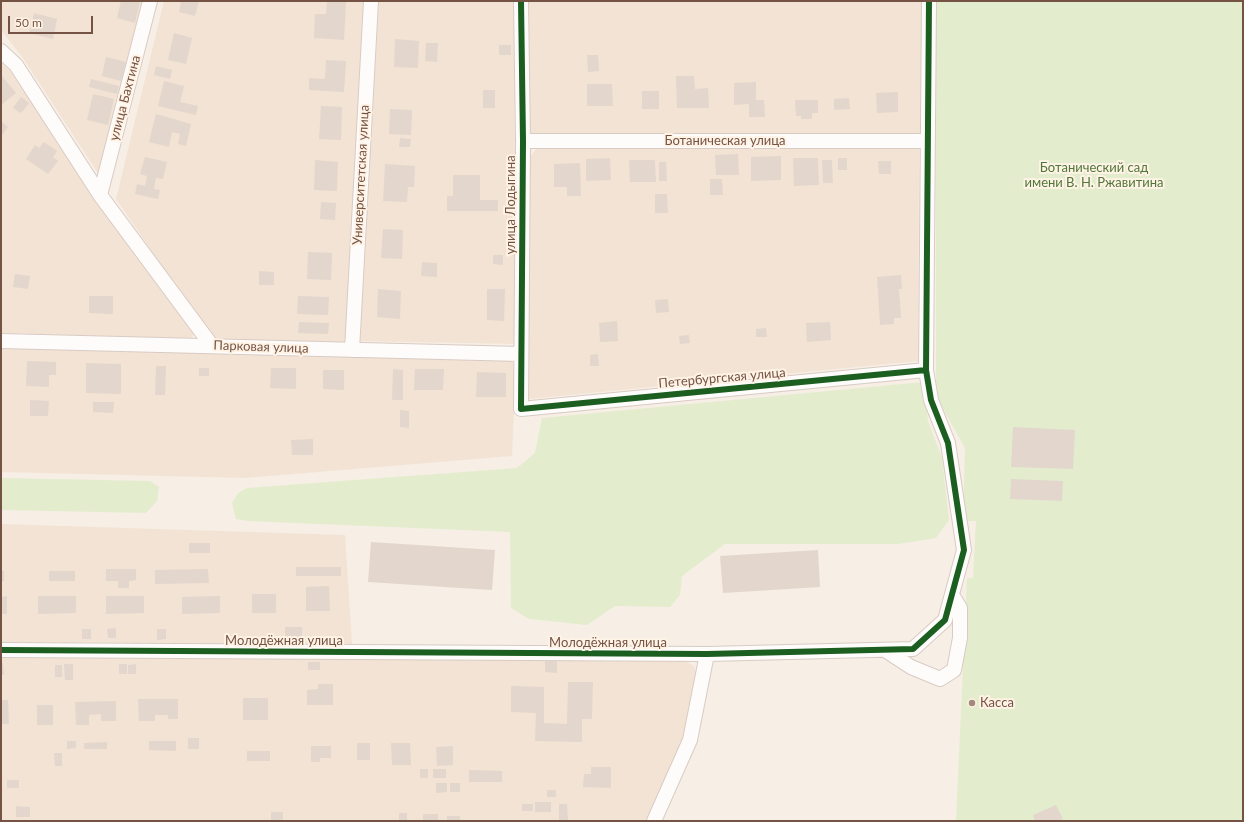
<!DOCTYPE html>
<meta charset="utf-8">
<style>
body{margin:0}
#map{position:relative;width:1244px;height:822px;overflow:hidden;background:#f7eee5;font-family:Lato,sans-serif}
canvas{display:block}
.frame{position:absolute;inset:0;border:2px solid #755344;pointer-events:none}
.scale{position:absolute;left:8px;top:16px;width:85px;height:18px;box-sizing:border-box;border:2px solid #755344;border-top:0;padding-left:5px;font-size:12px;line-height:14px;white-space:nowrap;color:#755344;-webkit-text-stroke:3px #fff3e6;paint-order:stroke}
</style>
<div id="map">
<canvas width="1244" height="822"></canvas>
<div class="frame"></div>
<div class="scale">50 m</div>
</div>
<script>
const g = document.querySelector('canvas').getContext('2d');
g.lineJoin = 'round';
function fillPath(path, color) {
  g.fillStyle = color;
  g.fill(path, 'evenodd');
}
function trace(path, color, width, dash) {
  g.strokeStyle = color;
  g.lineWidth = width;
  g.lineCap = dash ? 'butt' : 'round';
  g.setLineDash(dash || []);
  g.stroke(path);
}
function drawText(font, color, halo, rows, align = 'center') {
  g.font = font + ' Lato,sans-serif';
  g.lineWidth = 4;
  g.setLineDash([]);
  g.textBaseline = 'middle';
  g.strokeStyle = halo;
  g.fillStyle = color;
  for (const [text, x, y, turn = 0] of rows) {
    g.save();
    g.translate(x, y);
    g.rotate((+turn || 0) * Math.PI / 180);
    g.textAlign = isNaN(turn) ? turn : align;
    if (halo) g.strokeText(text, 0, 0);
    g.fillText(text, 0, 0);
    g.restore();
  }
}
const residential = new Path2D(`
 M1,1H149L101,178L23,58L1,30Z
 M164,1H364L346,344L217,340L207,333L116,199Z
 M379,1H514L516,344L359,341Z
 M528,1H922L921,133L529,134Z
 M1,63L10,71L193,330V336L189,339L1,333Z
 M536,149H919L918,361L528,399L527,161Z
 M1,348L509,359L516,366L512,456L245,478L1,472Z
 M1,524L345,535L352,644L1,642Z
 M1,657L684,660L694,666L697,676L685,736L646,821H1Z`);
const green = new Path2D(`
 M936,1H1243V821H956L967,578H973L976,521H963L965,448L936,396Z
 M924,382L928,421L942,458L949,520L936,538L898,544H725L682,576L680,595L670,607L615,606L587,625L529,619L511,608L510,532L248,521L236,519L232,503L238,493L247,488L517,468L535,453L542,418Z
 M1,478L150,481L159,487L157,501L146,513L1,510Z`);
const building = new Path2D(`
 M121,1H140L135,23L117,18Z
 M181,1H199L195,16L179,12Z
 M327,1H346L344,40L314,38L315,14H326Z
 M34,13L57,19L53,39L29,33Z
 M174,33L192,38L186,64L168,60Z
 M395,39L419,41L418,68L394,67Z
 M426,43H438L437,62L425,61Z
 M499,45H511V55H499Z
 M587,55H598L599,71L588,72Z
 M106,57L126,62L121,81L102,76Z
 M326,60L346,61L344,92L309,90V78L325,79Z
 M156,66L172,70L170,79L154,75Z
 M1,75L16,93L1,105Z
 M676,76H694L695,89L708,88L709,108H677Z
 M91,79L119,86L117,94L89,87Z
 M164,81L184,86L180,102L198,106L196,115L158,106Z
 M756,82V100H764L765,117H749V104L734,105V83Z
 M587,84H612L613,106H587Z
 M483,90H495V108H483Z
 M642,91H659V109H642Z
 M898,92V112L877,113L876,93Z
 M93,94L114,99L108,125L87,120Z
 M21,97L29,103L21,113L13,108Z
 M849,98L850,109L834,110V99Z
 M795,100H818V113H812V119H801V116H796Z
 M321,106L342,107L341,140L319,139Z
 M390,109L412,110L411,135L389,134Z
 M156,114L191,124L186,146L178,144L180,134L172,132L169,147L149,142Z
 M1,121L8,127L2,135L1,134Z
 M400,138L411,139L410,147H399Z
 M44,142L57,151L53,157L58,161L48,174L26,159L35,145L39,148Z
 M738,154L739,175H716L715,155Z
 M781,156V180L751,181V157Z
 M145,157L167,162L163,179L156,178L154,189L160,190L158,199L135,194L137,184L145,186L147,176L140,174Z
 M610,158L611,180L586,181V159Z
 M793,158H818L819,185L794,186Z
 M838,158H847V170H838Z
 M315,160L338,162L337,191L314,190Z
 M629,160H655L656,182H630Z
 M822,160H832L833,183H823Z
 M878,161H891V174H879Z
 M659,162H666L667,181H659Z
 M580,163L581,196H567V187H554V164Z
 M385,164L415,166L414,187H408L407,202L383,201Z
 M453,175H480V200H498V211H447V196H453Z
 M710,179H722L723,195H710Z
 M655,194H667L668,213H655Z
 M321,202L336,203L335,220L320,219Z
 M383,229L403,230L402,259L381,258Z
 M308,252L332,253L331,280L307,279Z
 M493,255H503V265L493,264Z
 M422,262L437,263V277L421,276Z
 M259,271L274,272V285H259Z
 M15,274L30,276L28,289L13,287Z
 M901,275L902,289H899L901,318H894V324L880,325L877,277Z
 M378,289L401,291L400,319L377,317Z
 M487,289H505L504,321L487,320Z
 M89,296H113V314L89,313Z
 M298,296L329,297L328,315L297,314Z
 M668,299L669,312L656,313L655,300Z
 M617,321L618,341L600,342L599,323Z
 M299,322L329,323L328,334L298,333Z
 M830,322L831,340L807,342L806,323Z
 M766,328L767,337H756V329Z
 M689,335L690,343L680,344L679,336Z
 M598,354L599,366H590V355Z
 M27,361L56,362V375H49V387L26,386Z
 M86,363L121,364V394L86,393Z
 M156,366H166L165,395H155Z
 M199,368H209V376H199Z
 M271,368H296V389L270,388Z
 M393,369L403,370V400H392Z
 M415,369H444L443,390H414Z
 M323,370H344V390L323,389Z
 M477,372L506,373V397H476Z
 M30,400L49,401L48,416H30Z
 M93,402H114L113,413L93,412Z
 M400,410L409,411V428L400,427Z
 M1013,427L1075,430L1073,469L1011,467Z
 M313,439V455H292L291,440Z
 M1011,479L1063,481L1062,501L1010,499Z
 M371,542L495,550L492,590L368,582Z
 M189,543H210V553H189Z
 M818,550L820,587L723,593L720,556Z
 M296,567H341V576H296Z
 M106,569H136V580L129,581V588H118V581H106Z
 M208,569L209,583L155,584V570Z
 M1,571H4V581H1Z
 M49,571H75V581H49Z
 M329,586L330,611H306V587Z
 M252,594H276V613H252Z
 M7,596V614H1V597Z
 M38,596H76V613L38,614Z
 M106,596H144V613L106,614Z
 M220,596V613L182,614V597Z
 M285,627H302V639H285Z
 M116,628V638H108L107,629Z
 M82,629H91V639H82Z
 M157,629H166V639L157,640Z
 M545,661H557V673L545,672Z
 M308,662H320V670H308Z
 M1,663H3L4,675H1Z
 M64,664H73V680H65Z
 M119,664H127V674H119Z
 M136,664V674H128V665Z
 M55,665H62V677H55Z
 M568,682H593L592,719H582V742L535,741L536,713L511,712V686L544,687V723L567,724Z
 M318,684H333V705H307V690L318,689Z
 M243,698H268V720H243Z
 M138,699H178V719H168V715H155V721H139Z
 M1,700H8L9,724H1Z
 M116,701V721H101V714L89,715V725H76L75,702Z
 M37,705H53V725H37Z
 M188,738H199V749H188Z
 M67,741H76V748L67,749Z
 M149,741H176V751L149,750Z
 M107,742V749H84V743Z
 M357,743H370V760H357Z
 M391,743H410L411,765H392Z
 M311,746H331V758H320V762H311Z
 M453,746V765L437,766L436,747Z
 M247,751H270V761H247Z
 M54,753H62V766H55Z
 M591,767H611V788L583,787L584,774H591Z
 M420,769H428V778H420Z
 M433,769H446V778H433Z
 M469,770L502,771V782H469Z
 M7,780H19V788H7Z
 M436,783H447V792L436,793Z
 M450,783H460V792H450Z
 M547,790H556V797H547Z
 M535,802H551V812H535Z
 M522,804H533V811H522Z
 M559,804H567L568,821H559Z
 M1056,805L1063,819L1057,821H1035L1033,815Z
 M16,806L30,807V817H16Z
 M271,812H283V821H271Z
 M399,813H407V820H399Z
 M423,814H438V821H423Z
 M447,816H460V821H447Z`);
const minor = new Path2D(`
 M521,1L523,141L521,409L926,370
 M1,51L16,65L100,195L212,346
 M523,141H928
 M100,195L150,1
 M1,341L521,354
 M352,350L371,1
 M1,650L707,654L913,649L945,620L964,550L948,443L931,400L926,370L929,1
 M885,650L911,667L940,679L954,670L960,638V608L952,595
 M654,821L690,740L707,654`);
const cycleway = new Path2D(`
 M521,1L523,141L521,409L926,370
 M1,650L707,654L913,649L945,620L964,550L948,443L931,400L926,370L929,1`);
const markers = [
 [972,703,4,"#a2897c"]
];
const streetNames = [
 ["улица Бахтина",125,98,-75],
 ["Ботаническая улица",725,141],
 ["Университетская улица",361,175,-87],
 ["улица Лодыгина",511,205,-90],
 ["Парковая улица",261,347,2],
 ["Петербургская улица",722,378,-5],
 ["Молодёжная улица",284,641],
 ["Молодёжная улица",608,643]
];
const parkNames = [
 ["Ботанический сад",1094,168],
 ["имени В. Н. Ржавитина",1094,183]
];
const poiNames = [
 ["Касса",980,703]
];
fillPath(residential, '#f3e3d4');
fillPath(green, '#e3edce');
fillPath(building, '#e3d6cd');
trace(minor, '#d8cbc4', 16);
trace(minor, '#fefcfb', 14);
trace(cycleway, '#1b5e20', 6);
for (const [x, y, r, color] of markers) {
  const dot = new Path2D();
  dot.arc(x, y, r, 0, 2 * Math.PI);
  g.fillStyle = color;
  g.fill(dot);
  trace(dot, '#fff3e6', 1.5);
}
drawText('13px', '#755344', '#fff3e6', streetNames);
drawText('13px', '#507739', '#fff3e6', parkNames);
drawText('13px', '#755344', '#fff3e6', poiNames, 'left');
</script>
